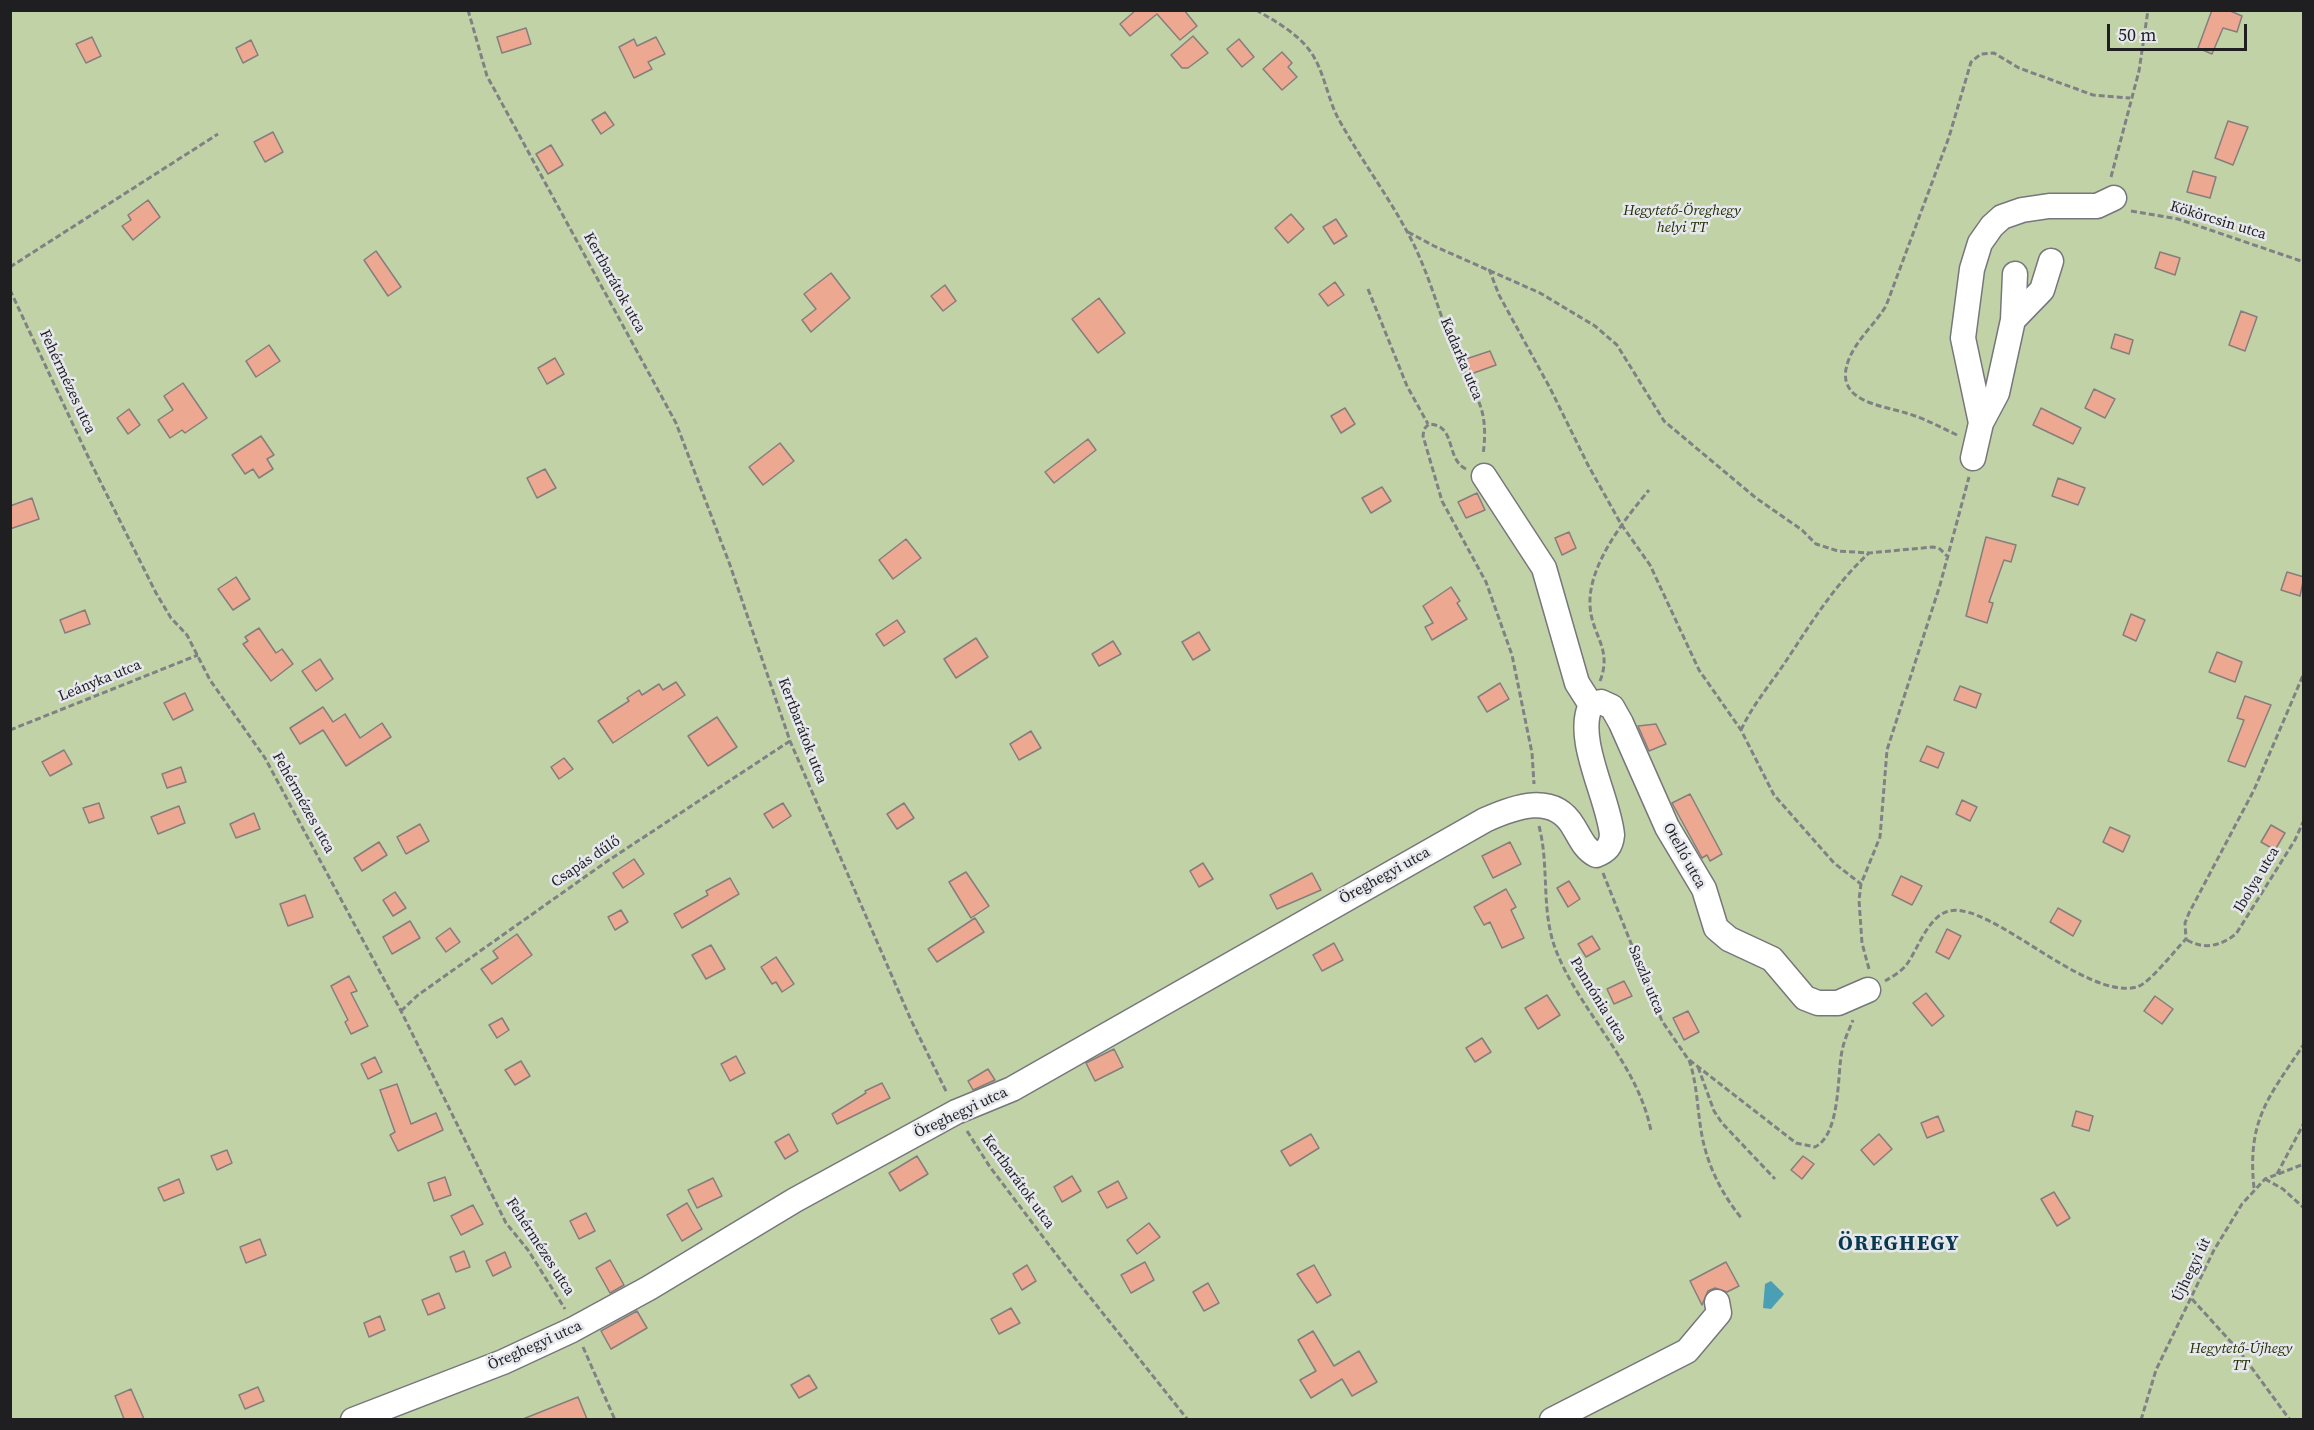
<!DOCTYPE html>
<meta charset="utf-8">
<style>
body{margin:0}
#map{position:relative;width:2314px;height:1430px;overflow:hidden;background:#e7e8ee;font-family:"Source Serif 4",serif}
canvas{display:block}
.frame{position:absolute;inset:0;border:12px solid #1f1f21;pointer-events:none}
.scale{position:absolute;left:2107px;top:24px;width:140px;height:27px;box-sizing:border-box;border:3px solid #1f1f21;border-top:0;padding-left:8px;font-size:18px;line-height:21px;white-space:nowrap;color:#1f1f21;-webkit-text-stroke:4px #e7e8ee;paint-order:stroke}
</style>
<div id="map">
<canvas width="2314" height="1430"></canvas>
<div class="frame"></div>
<div class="scale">50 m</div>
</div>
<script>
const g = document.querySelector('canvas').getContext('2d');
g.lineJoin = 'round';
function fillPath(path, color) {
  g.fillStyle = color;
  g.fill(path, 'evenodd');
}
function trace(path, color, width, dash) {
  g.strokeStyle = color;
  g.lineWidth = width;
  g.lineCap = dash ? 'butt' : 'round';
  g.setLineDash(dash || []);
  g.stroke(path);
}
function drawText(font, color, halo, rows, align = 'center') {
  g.font = font + ' "Source Serif 4",serif';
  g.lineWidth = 5;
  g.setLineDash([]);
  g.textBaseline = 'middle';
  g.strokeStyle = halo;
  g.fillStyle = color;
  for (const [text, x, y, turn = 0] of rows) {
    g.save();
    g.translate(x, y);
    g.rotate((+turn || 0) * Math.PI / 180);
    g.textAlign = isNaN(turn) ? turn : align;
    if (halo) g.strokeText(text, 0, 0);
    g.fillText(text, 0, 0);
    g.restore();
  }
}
const green = new Path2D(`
 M10,11H2303V1419H11Z`);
const water = new Path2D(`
 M1771,1281L1784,1294L1771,1309L1763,1308L1765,1284Z`);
const building = new Path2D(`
 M1136,10H1184L1197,26L1180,40L1157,14L1130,36L1120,24Z
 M2212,10H2228L2242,16L2237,32L2223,28L2212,54L2198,48Z
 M526,28L531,44L502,53L497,37Z
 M1193,36L1208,53L1188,68H1182L1171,55Z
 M92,37L101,56L86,63L76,44Z
 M656,37L665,54L648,62L652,69L634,78L619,47L634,39L637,46Z
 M1239,39L1254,57L1242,67L1227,49Z
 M251,40L258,55L243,63L236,48Z
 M1282,52L1292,63L1288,67L1297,77L1282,90L1263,69Z
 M605,112L614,125L601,134L592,120Z
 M2228,121L2248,127L2233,165L2215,158Z
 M273,132L283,152L265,162L254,142Z
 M551,145L563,165L548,174L536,154Z
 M2193,171L2216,177L2210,198L2187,192Z
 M148,200L160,217L133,240L122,226L131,220L128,215Z
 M1291,214L1304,229L1288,243L1275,228Z
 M1336,219L1347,236L1334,244L1323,227Z
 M376,251L401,287L388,296L364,260Z
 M2160,252L2180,258L2175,275L2155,268Z
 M831,273L850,298L811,332L802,320L816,309L804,294Z
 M1335,282L1344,295L1328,306L1319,294Z
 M945,285L956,301L943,311L931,296Z
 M1099,298L1125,333L1098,353L1072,319Z
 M2241,311L2257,317L2245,351L2229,345Z
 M2115,334L2133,340L2129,354L2111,348Z
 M269,345L280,361L256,377L246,361Z
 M1490,351L1496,365L1471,374L1466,359Z
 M555,358L564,374L547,384L538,368Z
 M183,383L207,418L185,433L182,430L170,438L158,420L173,410L164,396Z
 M2094,389L2115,399L2105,418L2085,408Z
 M1345,408L1355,424L1341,433L1331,416Z
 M2041,408L2081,428L2073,444L2033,425Z
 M129,409L140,425L128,434L117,418Z
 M261,436L274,455L267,459L273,469L259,478L253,469L245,474L232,455Z
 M1088,439L1096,450L1054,483L1045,472Z
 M780,443L794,461L763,485L749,467Z
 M545,469L556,488L537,498L527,478Z
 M2058,478L2085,488L2078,505L2052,496Z
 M1382,487L1391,501L1371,513L1362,498Z
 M1477,493L1485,510L1466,518L1458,502Z
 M32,498L39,519L10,529V506Z
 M1569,532L1576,548L1562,555L1555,538Z
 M1986,537L2016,545L2011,562L2004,560L1989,602L1993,603L1987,623L1966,616Z
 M906,539L921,558L893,579L879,560Z
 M2287,572L2304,577L2300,596L2281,590Z
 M236,577L250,599L233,610L218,589Z
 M1451,587L1460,601L1457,603L1467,619L1432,640L1425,627L1433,623L1423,606Z
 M85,610L90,624L65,633L60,620Z
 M2131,614L2145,620L2136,641L2123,635Z
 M897,620L905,632L884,646L876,634Z
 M259,628L276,653L282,649L293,664L271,681L243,644L248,641L245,637Z
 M1199,632L1210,650L1193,660L1182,642Z
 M976,638L988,657L956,678L944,659Z
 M1113,641L1121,654L1099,666L1092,654Z
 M2217,652L2242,662L2235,682L2209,672Z
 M320,659L333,679L316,691L302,671Z
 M676,682L685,695L613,743L598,721L629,701L627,698L639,690L642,695L659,684L663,690Z
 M1500,683L1509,699L1487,712L1478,697Z
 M1960,686L1981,694L1976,708L1954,700Z
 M185,693L193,710L173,720L164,703Z
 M2245,696L2271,705L2245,767L2228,761L2244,720L2237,718Z
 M323,707L333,722L345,714L360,738L382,723L391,737L346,766L323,730L300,744L290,728Z
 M717,717L737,747L708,766L688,736Z
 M1656,724L1666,744L1649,751L1638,726Z
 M1031,731L1041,748L1019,760L1010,744Z
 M1927,746L1944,753L1938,768L1920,761Z
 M64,750L72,764L50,776L42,762Z
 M564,758L573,769L559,779L551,767Z
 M181,767L186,782L167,788L162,774Z
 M1690,794L1722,854L1710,861L1707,855L1702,858L1672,803Z
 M1962,800L1977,807L1970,821L1956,814Z
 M99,803L104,818L89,823L83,808Z
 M783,803L791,816L773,828L764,814Z
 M904,803L914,818L897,829L887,814Z
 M179,806L185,823L158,834L151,817Z
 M254,813L260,829L236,838L230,824Z
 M420,824L429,841L406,854L397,837Z
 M2271,825L2285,833L2275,850L2261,842Z
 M2110,827L2130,836L2123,852L2103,842Z
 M379,842L387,855L362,871L354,858Z
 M1510,842L1521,864L1493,878L1482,856Z
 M634,859L644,874L623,888L613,873Z
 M1203,863L1213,879L1199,887L1190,871Z
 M966,872L989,906L971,918L949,882Z
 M1312,873L1321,890L1277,909L1270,895Z
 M1901,876L1922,886L1912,905L1892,895Z
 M730,878L739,894L682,928L674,914L708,895L706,891Z
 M1569,881L1580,899L1568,907L1557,888Z
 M1506,889L1516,907L1511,910L1524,938L1502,948L1490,922L1484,925L1474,907Z
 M395,892L406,908L393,916L383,900Z
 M305,895L313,917L288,926L280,904Z
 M2058,908L2081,921L2073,936L2050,922Z
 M621,910L628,922L615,930L608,917Z
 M975,918L984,932L937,962L928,949Z
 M410,921L420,938L392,954L383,937Z
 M450,928L460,942L446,952L436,938Z
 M1947,929L1961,936L1949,959L1936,952Z
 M517,934L532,955L492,984L481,969L498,958L493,951Z
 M1592,936L1600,949L1586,957L1578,944Z
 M1334,943L1343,960L1322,971L1313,955Z
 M711,945L725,969L706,979L692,955Z
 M776,957L794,984L782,992L776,982L772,984L761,967Z
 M349,976L357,991L351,993L368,1026L351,1034L345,1022L348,1020L331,986Z
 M1624,981L1632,996L1614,1004L1607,989Z
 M1926,993L1944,1016L1932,1026L1913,1003Z
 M1547,995L1560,1015L1538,1029L1525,1008Z
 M2155,996L2173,1009L2162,1024L2144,1011Z
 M1688,1011L1699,1032L1684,1040L1673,1018Z
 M502,1018L509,1030L497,1038L489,1025Z
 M1482,1038L1491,1052L1475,1062L1466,1048Z
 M1114,1049L1123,1067L1095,1081L1086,1063Z
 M736,1056L745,1073L730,1081L721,1064Z
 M375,1057L382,1072L368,1079L361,1064Z
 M521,1061L530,1076L515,1085L505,1070Z
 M988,1069L995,1080L973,1090L968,1081Z
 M882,1083L890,1098L837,1124L832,1114L866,1093L865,1091Z
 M397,1084L411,1124L436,1113L443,1130L398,1151L390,1135L395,1132L380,1090Z
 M2076,1111L2093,1116L2089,1131L2072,1126Z
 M1938,1116L1944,1131L1927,1138L1921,1123Z
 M789,1134L798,1151L785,1159L775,1142Z
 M1311,1134L1319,1148L1290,1166L1281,1151Z
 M1879,1134L1892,1149L1874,1165L1861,1150Z
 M227,1150L232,1163L217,1170L211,1156Z
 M917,1156L928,1174L900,1191L889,1173Z
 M1803,1156L1814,1164L1802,1179L1791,1170Z
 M1072,1176L1081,1191L1062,1202L1054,1187Z
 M445,1177L451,1195L434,1201L428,1183Z
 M713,1178L722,1196L697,1208L688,1190Z
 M179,1179L184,1193L164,1201L158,1188Z
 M1118,1181L1127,1198L1107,1208L1098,1192Z
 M2054,1192L2070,1218L2057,1226L2041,1199Z
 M687,1203L702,1229L682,1241L667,1215Z
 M473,1205L483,1224L461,1235L451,1216Z
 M586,1213L595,1231L579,1239L570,1221Z
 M1149,1223L1160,1237L1137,1254L1127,1240Z
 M260,1239L266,1255L246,1263L240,1247Z
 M464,1251L470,1267L456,1272L450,1257Z
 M505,1252L511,1267L493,1276L486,1261Z
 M610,1260L624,1285L610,1293L596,1268Z
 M1145,1262L1154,1280L1131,1293L1121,1275Z
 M1726,1262L1739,1286L1727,1292L1715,1288L1708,1291L1702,1305L1690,1281Z
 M1027,1265L1036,1281L1022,1290L1013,1274Z
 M1314,1265L1331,1295L1317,1303L1297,1274Z
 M1208,1283L1219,1303L1204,1311L1193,1292Z
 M439,1293L445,1308L428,1315L422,1300Z
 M1011,1308L1020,1323L999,1334L991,1319Z
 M637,1311L647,1328L611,1349L601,1331Z
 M380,1316L385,1330L369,1337L364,1323Z
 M1313,1331L1334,1366L1359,1351L1377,1382L1352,1396L1342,1379L1311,1398L1300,1380L1316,1371L1298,1340Z
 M809,1375L817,1388L799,1398L791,1385Z
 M258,1387L264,1401L245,1409L239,1395Z
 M131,1389L144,1419H124L115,1396Z
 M578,1397L587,1419H523Z`);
const path = new Path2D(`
 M468,10L487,76L676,423L730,565L790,741L911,1020L947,1093
 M1256,10C1275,21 1297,33 1310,51C1324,70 1327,97 1338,118C1362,162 1393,202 1415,247C1431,281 1441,318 1455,353C1473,396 1490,403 1483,455
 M2111,177L2139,71L2148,10
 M2131,211L2178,219L2304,262
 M1408,232L1434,246L1540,293L1595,326L1617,345L1664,421L1756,498L1802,530L1816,544L1838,551L1869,553L1933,547L1940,549L1948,557
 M10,267L218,134
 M1489,269L1499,295L1550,388L1588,465L1621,524L1650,565L1699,670L1741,730L1774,795L1834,863L1861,884
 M1368,289L1407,386L1428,424
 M10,290L92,465L156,593L171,618L187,635L210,680L265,758L401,1011L506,1223L528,1250L565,1309
 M1957,435C1940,427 1924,418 1906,413C1880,405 1832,401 1849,359C1857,339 1875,324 1886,306L1949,137L1971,62L1981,54L1994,53L2019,68L2093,95L2130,98
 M1466,469C1445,459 1457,425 1429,424L1424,429L1423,436L1442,501L1486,582L1512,655L1532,753L1534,784
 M1600,681C1613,648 1591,635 1590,605C1588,565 1625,519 1649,490
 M10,730L198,655
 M1741,730C1752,706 1769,686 1784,664C1810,625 1834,585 1869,553
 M1539,826C1550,868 1540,912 1557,953C1582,1014 1638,1064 1651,1131
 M1603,873L1662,1021L1688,1059L1796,1143L1815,1147C1841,1134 1837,1074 1842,1051C1844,1040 1849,1030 1853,1020
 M2187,940C2205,950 2220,946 2236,934L2295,840L2304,820
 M1869,969L1862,943L1859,900L1861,884L1880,837L1887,750L1940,585L1969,477
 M1885,981C1892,977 1902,971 1907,964C1918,949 1928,916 1949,911C1991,901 2085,1001 2137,987C2150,983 2175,950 2186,939L2185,923L2189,913L2254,790L2304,673
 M401,1011L418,995L606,862L790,741
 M1689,1060C1697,1083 1697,1106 1701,1130C1706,1163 1721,1193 1742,1219
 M1698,1067L1714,1111L1722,1123L1775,1179
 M967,1131L990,1167L1062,1262L1188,1420
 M2277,1174L2304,1123
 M2265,1179L2283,1189L2304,1208
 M2254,1188C2247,1120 2268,1098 2304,1044
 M2192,1299L2240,1352L2290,1420
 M583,1347L615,1420
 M2141,1420L2156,1370L2214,1250L2242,1204L2265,1179L2304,1164`);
const minor = new Path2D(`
 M2013,320L2042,290L2051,261
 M1981,423L1963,338L1972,269L1980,243L1992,226L2002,217L2022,210L2049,206H2097L2114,198
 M1973,458L1981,423L1997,393L2013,320L2015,274
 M1484,476L1544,568L1577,683L1591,705
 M1591,705L1601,702L1612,707L1621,723L1667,827L1704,889L1716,928L1729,939L1772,959L1805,998L1818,1003H1838L1868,990
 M353,1420L503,1362L572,1330L649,1288L795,1200L956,1112L1012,1089L1485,820C1514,807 1553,792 1573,826C1580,837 1584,849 1596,855C1607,851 1611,846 1612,835C1609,799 1574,738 1591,705
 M1552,1420L1687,1351L1719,1313L1717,1302`);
const parkNames = [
 ["Hegytető-Öreghegy",1682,211],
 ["helyi TT",1682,228],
 ["Hegytető-Újhegy",2241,1349],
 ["TT",2241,1366]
];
const streetNames = [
 ["Kökörcsin utca",2218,221,17],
 ["Kertbarátok utca",614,283,61],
 ["Kadarka utca",1461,359,67],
 ["Fehérmézes utca",67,382,65],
 ["Leányka utca",100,681,-22],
 ["Kertbarátok utca",802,731,69],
 ["Fehérmézes utca",303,803,61],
 ["Otelló utca",1684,856,61],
 ["Csapás dűlő",586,862,-34],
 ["Öreghegyi utca",1385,876,-29],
 ["Ibolya utca",2257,880,-59],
 ["Saszla utca",1646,980,68],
 ["Pannónia utca",1598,1000,59],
 ["Öreghegyi utca",961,1113,-25],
 ["Kertbarátok utca",1018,1182,54],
 ["Fehérmézes utca",540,1247,57],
 ["Újhegyi út",2192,1270,-64],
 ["Öreghegyi utca",535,1346,-24]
];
const districtNames = [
 ["ÖREGHEGY",1899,1245]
];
fillPath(green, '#c1d3a6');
fillPath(water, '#4a9fb4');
fillPath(building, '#eda892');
trace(building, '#857e7c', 1.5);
trace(minor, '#76777c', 27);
trace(path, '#808185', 3, [6, 3]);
trace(minor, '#fff', 24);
drawText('italic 15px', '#222f01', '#e7e8ee', parkNames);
drawText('15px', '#1f1f21', '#e7e8ee', streetNames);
g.letterSpacing = '1.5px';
drawText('bold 21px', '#07384c', '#e7e8ee', districtNames);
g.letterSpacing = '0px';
</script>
